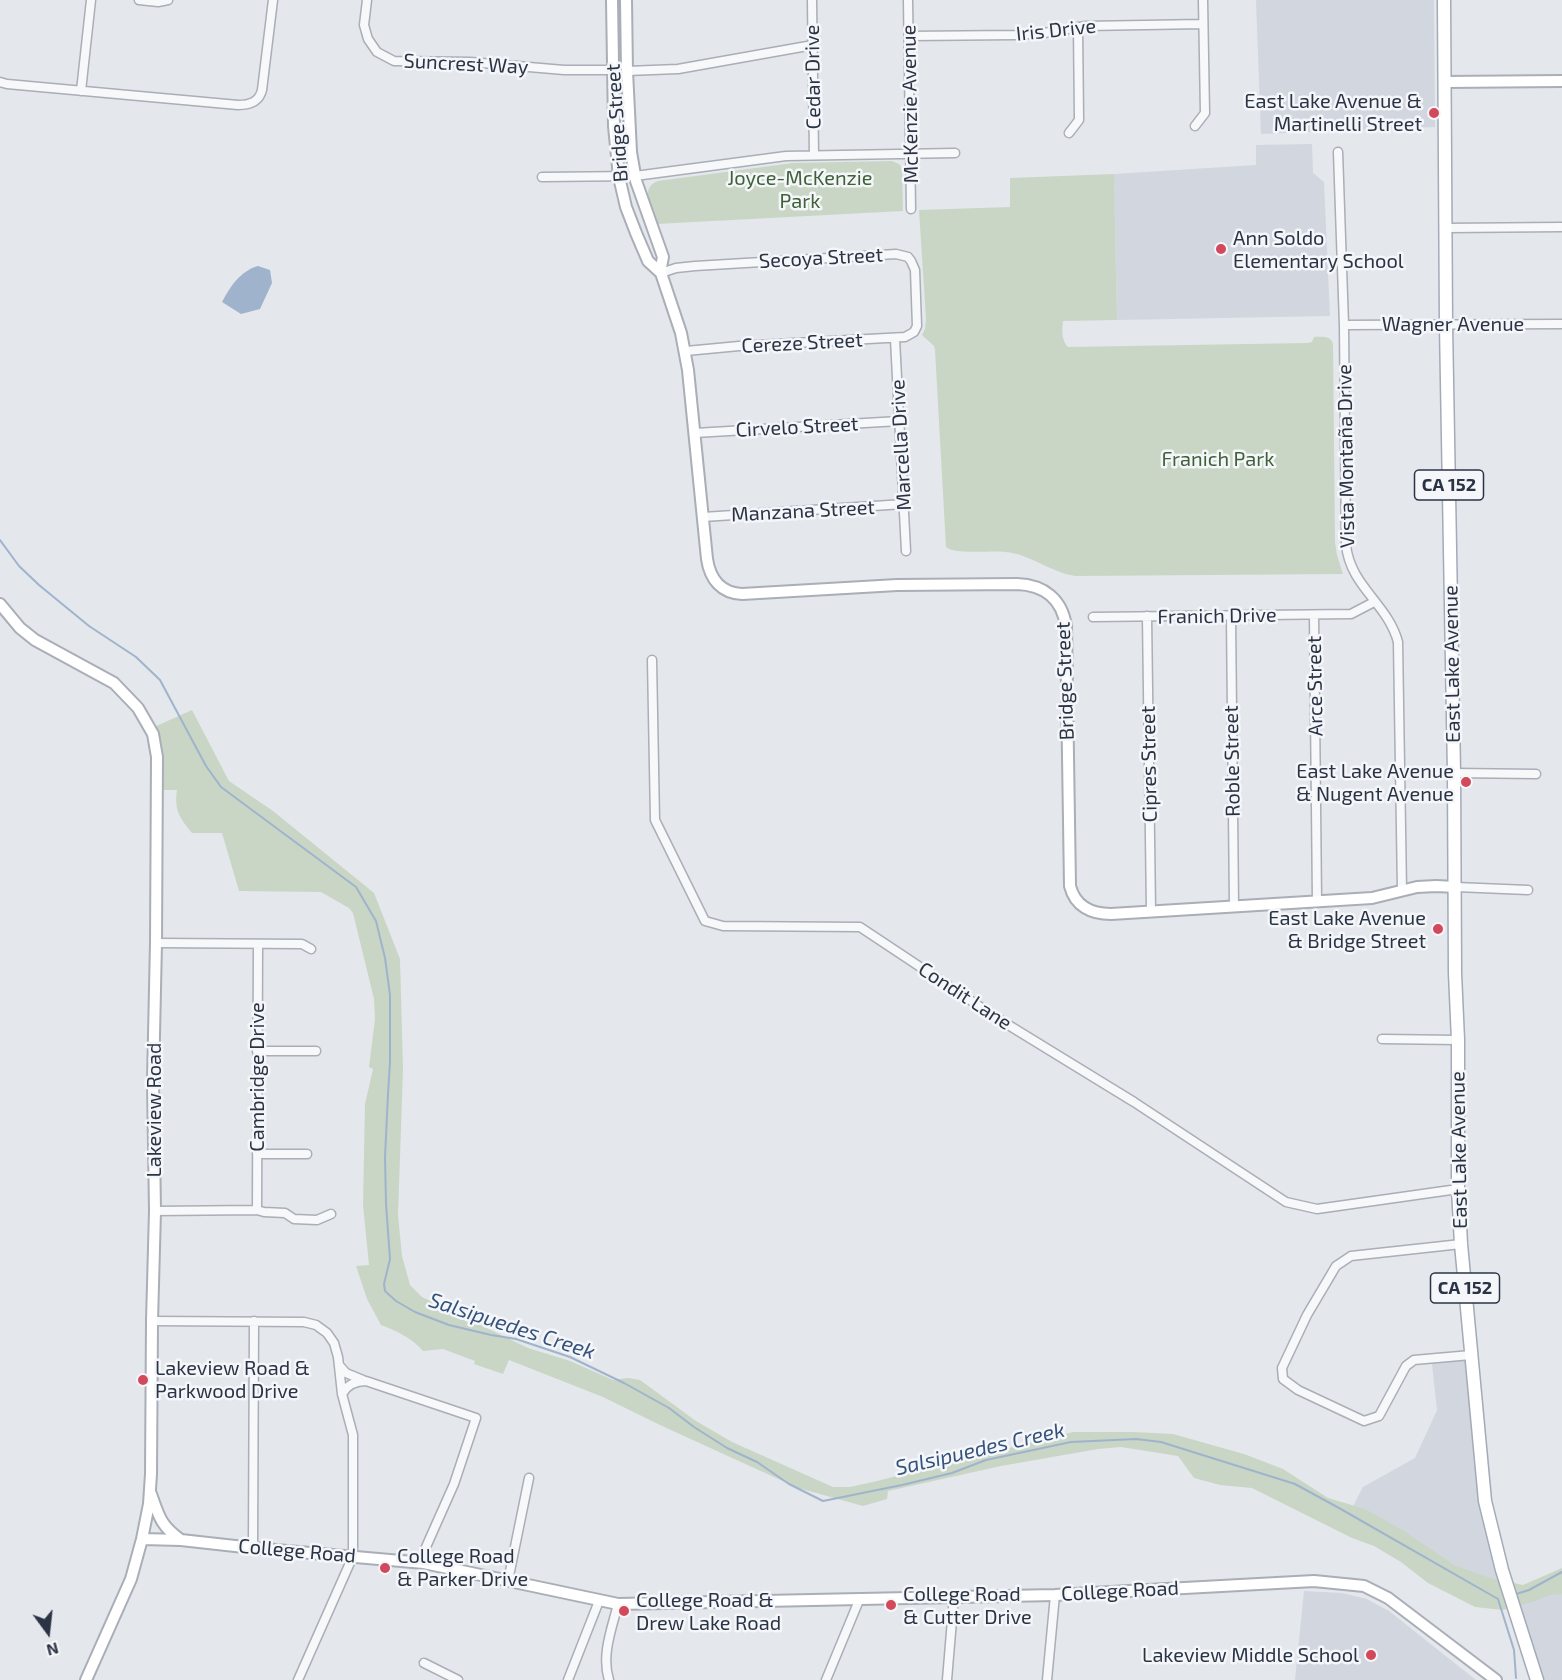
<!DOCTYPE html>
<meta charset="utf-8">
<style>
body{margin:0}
#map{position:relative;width:1562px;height:1680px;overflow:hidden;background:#e4e7ec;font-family:"Exo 2",sans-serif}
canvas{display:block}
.north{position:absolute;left:18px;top:1602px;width:60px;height:60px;-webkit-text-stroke:4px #f4f6f9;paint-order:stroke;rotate:165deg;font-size:16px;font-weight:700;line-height:24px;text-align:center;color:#2b3445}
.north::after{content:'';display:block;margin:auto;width:21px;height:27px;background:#2b3445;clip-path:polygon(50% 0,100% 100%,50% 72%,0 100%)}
</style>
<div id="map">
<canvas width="1562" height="1680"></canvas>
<div class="north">N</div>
</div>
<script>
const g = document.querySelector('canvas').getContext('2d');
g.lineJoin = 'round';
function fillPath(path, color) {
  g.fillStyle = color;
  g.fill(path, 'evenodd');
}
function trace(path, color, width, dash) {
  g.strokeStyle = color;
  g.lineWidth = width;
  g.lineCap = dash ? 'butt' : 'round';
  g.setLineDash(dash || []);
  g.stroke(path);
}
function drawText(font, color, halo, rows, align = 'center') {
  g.font = font + ' "Exo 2",sans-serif';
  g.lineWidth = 5;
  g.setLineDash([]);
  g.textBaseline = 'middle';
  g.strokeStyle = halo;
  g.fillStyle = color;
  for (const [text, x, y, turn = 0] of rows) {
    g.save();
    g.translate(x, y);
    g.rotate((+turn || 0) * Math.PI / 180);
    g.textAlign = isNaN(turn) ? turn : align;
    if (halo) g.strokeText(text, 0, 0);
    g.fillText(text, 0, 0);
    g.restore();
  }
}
const built = new Path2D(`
 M1256,0H1434L1435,127L1261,134Z
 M1312,144L1313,173L1324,182L1330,316L1117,320L1114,174L1256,165V145Z
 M1474,1350L1483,1455L1504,1588L1340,1531L1363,1487L1415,1458L1437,1410L1431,1355Z
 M1562,1572V1680H1540L1510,1592Z
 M1304,1591L1342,1593L1367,1599L1389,1611L1476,1680H1295Z`);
const green = new Path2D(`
 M892,161L899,164L902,168L903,211L656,224C651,209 639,188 658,181L793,163Z
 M1114,174L1117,320L1063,321C1062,330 1061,340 1068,347L1308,343L1312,342L1314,337C1321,337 1331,335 1333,344L1335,542L1337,555L1343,574L1075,576C1050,572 1030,554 1005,552C991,550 955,555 946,547L935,350L934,346L922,335L925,329L926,319L919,210L1010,207V178Z
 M192,710L229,781L273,811L374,893L400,959L403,1069L398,1215L402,1256L410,1285L422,1297L528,1348L570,1361L613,1380L628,1378L640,1380L696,1421L732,1442L833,1487H850L877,1481L1073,1432H1134L1173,1434L1244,1454L1283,1469L1328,1498L1365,1509L1404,1531L1454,1565L1490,1578L1523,1585L1562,1568V1594L1550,1595L1532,1602L1503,1610L1475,1607L1428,1583L1401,1562L1374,1546L1352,1538L1252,1488L1220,1485L1194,1478L1178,1456L1121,1447L1098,1449L1001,1466L888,1491L887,1499L863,1506L798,1488L660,1425L603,1397L509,1360L503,1374L474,1364L475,1361L443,1349L423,1351C412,1338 397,1331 381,1325L367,1299L356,1266L369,1265L363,1205L365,1104L373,1069L369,1067L375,1019L374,999L353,913L349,908L321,892L239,891L222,833H192C180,818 174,811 177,790H163L160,745L154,727Z`);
const water = new Path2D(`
 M258,266L270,270L272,283L260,309L241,314L222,302C230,287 240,271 258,266Z`);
const stream = new Path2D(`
 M0,540L19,566L39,585L89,626L136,657L160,680L206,766L221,787L356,887L376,921L385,958L390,995V1062L388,1094L385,1157L386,1204L390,1259L384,1284L385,1291L396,1301L415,1312L449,1325L491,1335L516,1339L570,1357L624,1383L669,1408L694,1427L727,1448L757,1462L789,1484L823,1501L902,1485L952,1473L986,1460L1071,1442L1136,1439L1161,1442L1295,1484L1339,1508L1498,1599L1514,1650L1516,1678
 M1513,1595L1529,1590L1562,1572`);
const street = new Path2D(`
 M139,0L158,2L168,0
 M367,0L364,25L368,39L377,52L394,61L470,62L564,70H613
 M812,0L814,155
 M908,0L911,209
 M909,36L1016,35L1044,33L1086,26L1203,24
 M627,71L678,69L813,45
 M0,82L7,84L238,105C250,105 259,102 262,90L273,0
 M81,91L91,0
 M1195,126L1205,113L1203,0
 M1069,133L1079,120L1078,27
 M1338,152L1344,325L1346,545C1350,586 1388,604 1398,642L1402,891
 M542,177L635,176L786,156L955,153
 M1446,228L1562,227
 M661,273L676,268L695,266L896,254L908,257L911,261L915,270L917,326L914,332L905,337L739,346L686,351
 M1344,325L1562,324
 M895,339L906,551
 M695,433L899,421
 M703,517L904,504
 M1314,615L1317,901
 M1147,616L1151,911
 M1231,616L1234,906
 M1093,617L1351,614L1374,602
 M652,660L655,820L705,921L723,926L860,927L997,1018L1134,1102L1286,1202L1317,1209L1458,1189
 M1454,773L1536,774
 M1456,887L1528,890
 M156,943L302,944L311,949
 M1382,1039L1458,1040
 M257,1051H316
 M257,1154H307
 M257,1210L258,944
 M155,1211L257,1210L264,1212L285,1213L294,1219L317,1220L331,1214
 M1461,1244L1351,1256L1336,1266L1307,1315L1282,1368L1283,1379L1298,1390L1364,1421L1379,1416L1406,1366L1414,1360L1471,1355
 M152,1321L304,1322L316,1325L327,1333L334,1343L338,1357L342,1394L353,1435V1556L298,1680
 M339,1365L346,1373L363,1380
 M342,1394C347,1385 355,1381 366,1381L476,1418L454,1484L426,1547L424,1563
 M253,1548L254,1321
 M508,1581L529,1478
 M424,1663L458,1680
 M568,1680L599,1601
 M609,1680C601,1655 612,1628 618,1604
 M826,1680L860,1598
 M947,1680L954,1596
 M1047,1680L1055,1595`);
const secondary = new Path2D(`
 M612,0L614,126L619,177L626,207L636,233L648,261L661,273L681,333L688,370L707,559C710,579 721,593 742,594L897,585L1017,584C1044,585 1062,599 1066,626L1070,886C1075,906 1091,914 1111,914L1372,898L1417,887L1436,886L1456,887
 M626,0L627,71L631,152L636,181L663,257L660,272
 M1445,82L1562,81
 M0,604L20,628L35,640L114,683L138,708L153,734L157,757L156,943L153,1081L155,1211L152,1321L151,1474L149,1504L142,1539L131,1579L86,1680
 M151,1494C159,1517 161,1526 181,1540
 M142,1539L181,1540L253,1548L424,1563L618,1604L1055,1595L1314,1581L1364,1586L1388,1598L1496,1680`);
const primary = new Path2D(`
 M1444,0L1446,325L1454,773L1455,973L1458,1040V1189L1461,1244L1485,1501L1502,1570L1537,1680`);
const markers = [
 [1434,113,6,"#d1495b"],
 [1221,249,6,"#d1495b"],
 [1466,782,6,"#d1495b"],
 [1438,929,6,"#d1495b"],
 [143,1380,6,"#d1495b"],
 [385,1568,6,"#d1495b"],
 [891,1605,6,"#d1495b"],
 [624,1611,6,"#d1495b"],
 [1371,1655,6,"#d1495b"]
];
const shields = [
 [1449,485,69],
 [1465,1288,69]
];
const shieldNames = [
 ["CA 152",1449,485],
 ["CA 152",1465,1288]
];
const streetNames = [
 ["Iris Drive",1056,30,-6],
 ["Suncrest Way",466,64,3],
 ["Cedar Drive",813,77,-91],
 ["McKenzie Avenue",910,104,-91],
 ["Bridge Street",617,123,-94],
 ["Secoya Street",821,258,-3],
 ["Wagner Avenue",1453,324],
 ["Cereze Street",802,343,-3],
 ["Cirvelo Street",797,427,-3],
 ["Marcella Drive",901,445,-93],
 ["Vista Montaña Drive",1346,456,-91],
 ["Manzana Street",803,511,-3],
 ["Franich Drive",1217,616,-1],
 ["East Lake Avenue",1452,664,-91],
 ["Bridge Street",1065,681,-92],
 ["Arce Street",1315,686,-91],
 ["Roble Street",1232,761,-91],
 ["Cipres Street",1149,764,-91],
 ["Condit Lane",965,996,33],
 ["Cambridge Drive",257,1077,-90],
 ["Lakeview Road",154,1110,-90],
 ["East Lake Avenue",1459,1150,-91],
 ["College Road",297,1551,5],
 ["College Road",1120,1591,-3]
];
const poiNames = [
 ["East Lake Avenue &",1422,101,"right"],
 ["Martinelli Street",1422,124,"right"],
 ["Ann Soldo",1233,238],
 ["Elementary School",1233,261],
 ["East Lake Avenue",1454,771,"right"],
 ["& Nugent Avenue",1454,794,"right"],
 ["East Lake Avenue",1426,918,"right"],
 ["& Bridge Street",1426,941,"right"],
 ["Lakeview Road &",155,1368],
 ["Parkwood Drive",155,1391],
 ["College Road",397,1556],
 ["& Parker Drive",397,1579],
 ["College Road",903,1594],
 ["& Cutter Drive",903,1617],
 ["College Road &",636,1600],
 ["Drew Lake Road",636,1623],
 ["Lakeview Middle School",1359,1655,"right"]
];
const parkNames = [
 ["Joyce-McKenzie",800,178],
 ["Park",800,201],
 ["Franich Park",1218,459]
];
const waterNames = [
 ["Salsipuedes Creek",512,1326,18],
 ["Salsipuedes Creek",980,1449,-13]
];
fillPath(built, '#d2d6de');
fillPath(green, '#c9d6c5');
fillPath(water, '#9fb4cc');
trace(stream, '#9fb4cc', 2);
trace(street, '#a9aeb7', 11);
trace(secondary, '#a9aeb7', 14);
trace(primary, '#a3abb8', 15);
trace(street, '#f7f8fa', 8);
trace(secondary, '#fff', 10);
trace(primary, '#fff', 12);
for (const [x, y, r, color] of markers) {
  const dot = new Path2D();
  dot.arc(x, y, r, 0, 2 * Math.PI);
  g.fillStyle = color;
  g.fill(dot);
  trace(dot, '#f4f6f9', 2);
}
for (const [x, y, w] of shields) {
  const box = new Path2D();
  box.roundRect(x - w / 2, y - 15, w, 30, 4.5);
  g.fillStyle = '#f4f6f9';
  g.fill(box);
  trace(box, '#2b3445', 1.5);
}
drawText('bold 18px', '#2b3445', null, shieldNames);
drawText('20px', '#2b3445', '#f4f6f9', streetNames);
drawText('20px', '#2b3445', '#f4f6f9', poiNames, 'left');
drawText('20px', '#3f6138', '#f4f6f9', parkNames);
drawText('italic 21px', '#34527a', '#f4f6f9', waterNames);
</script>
